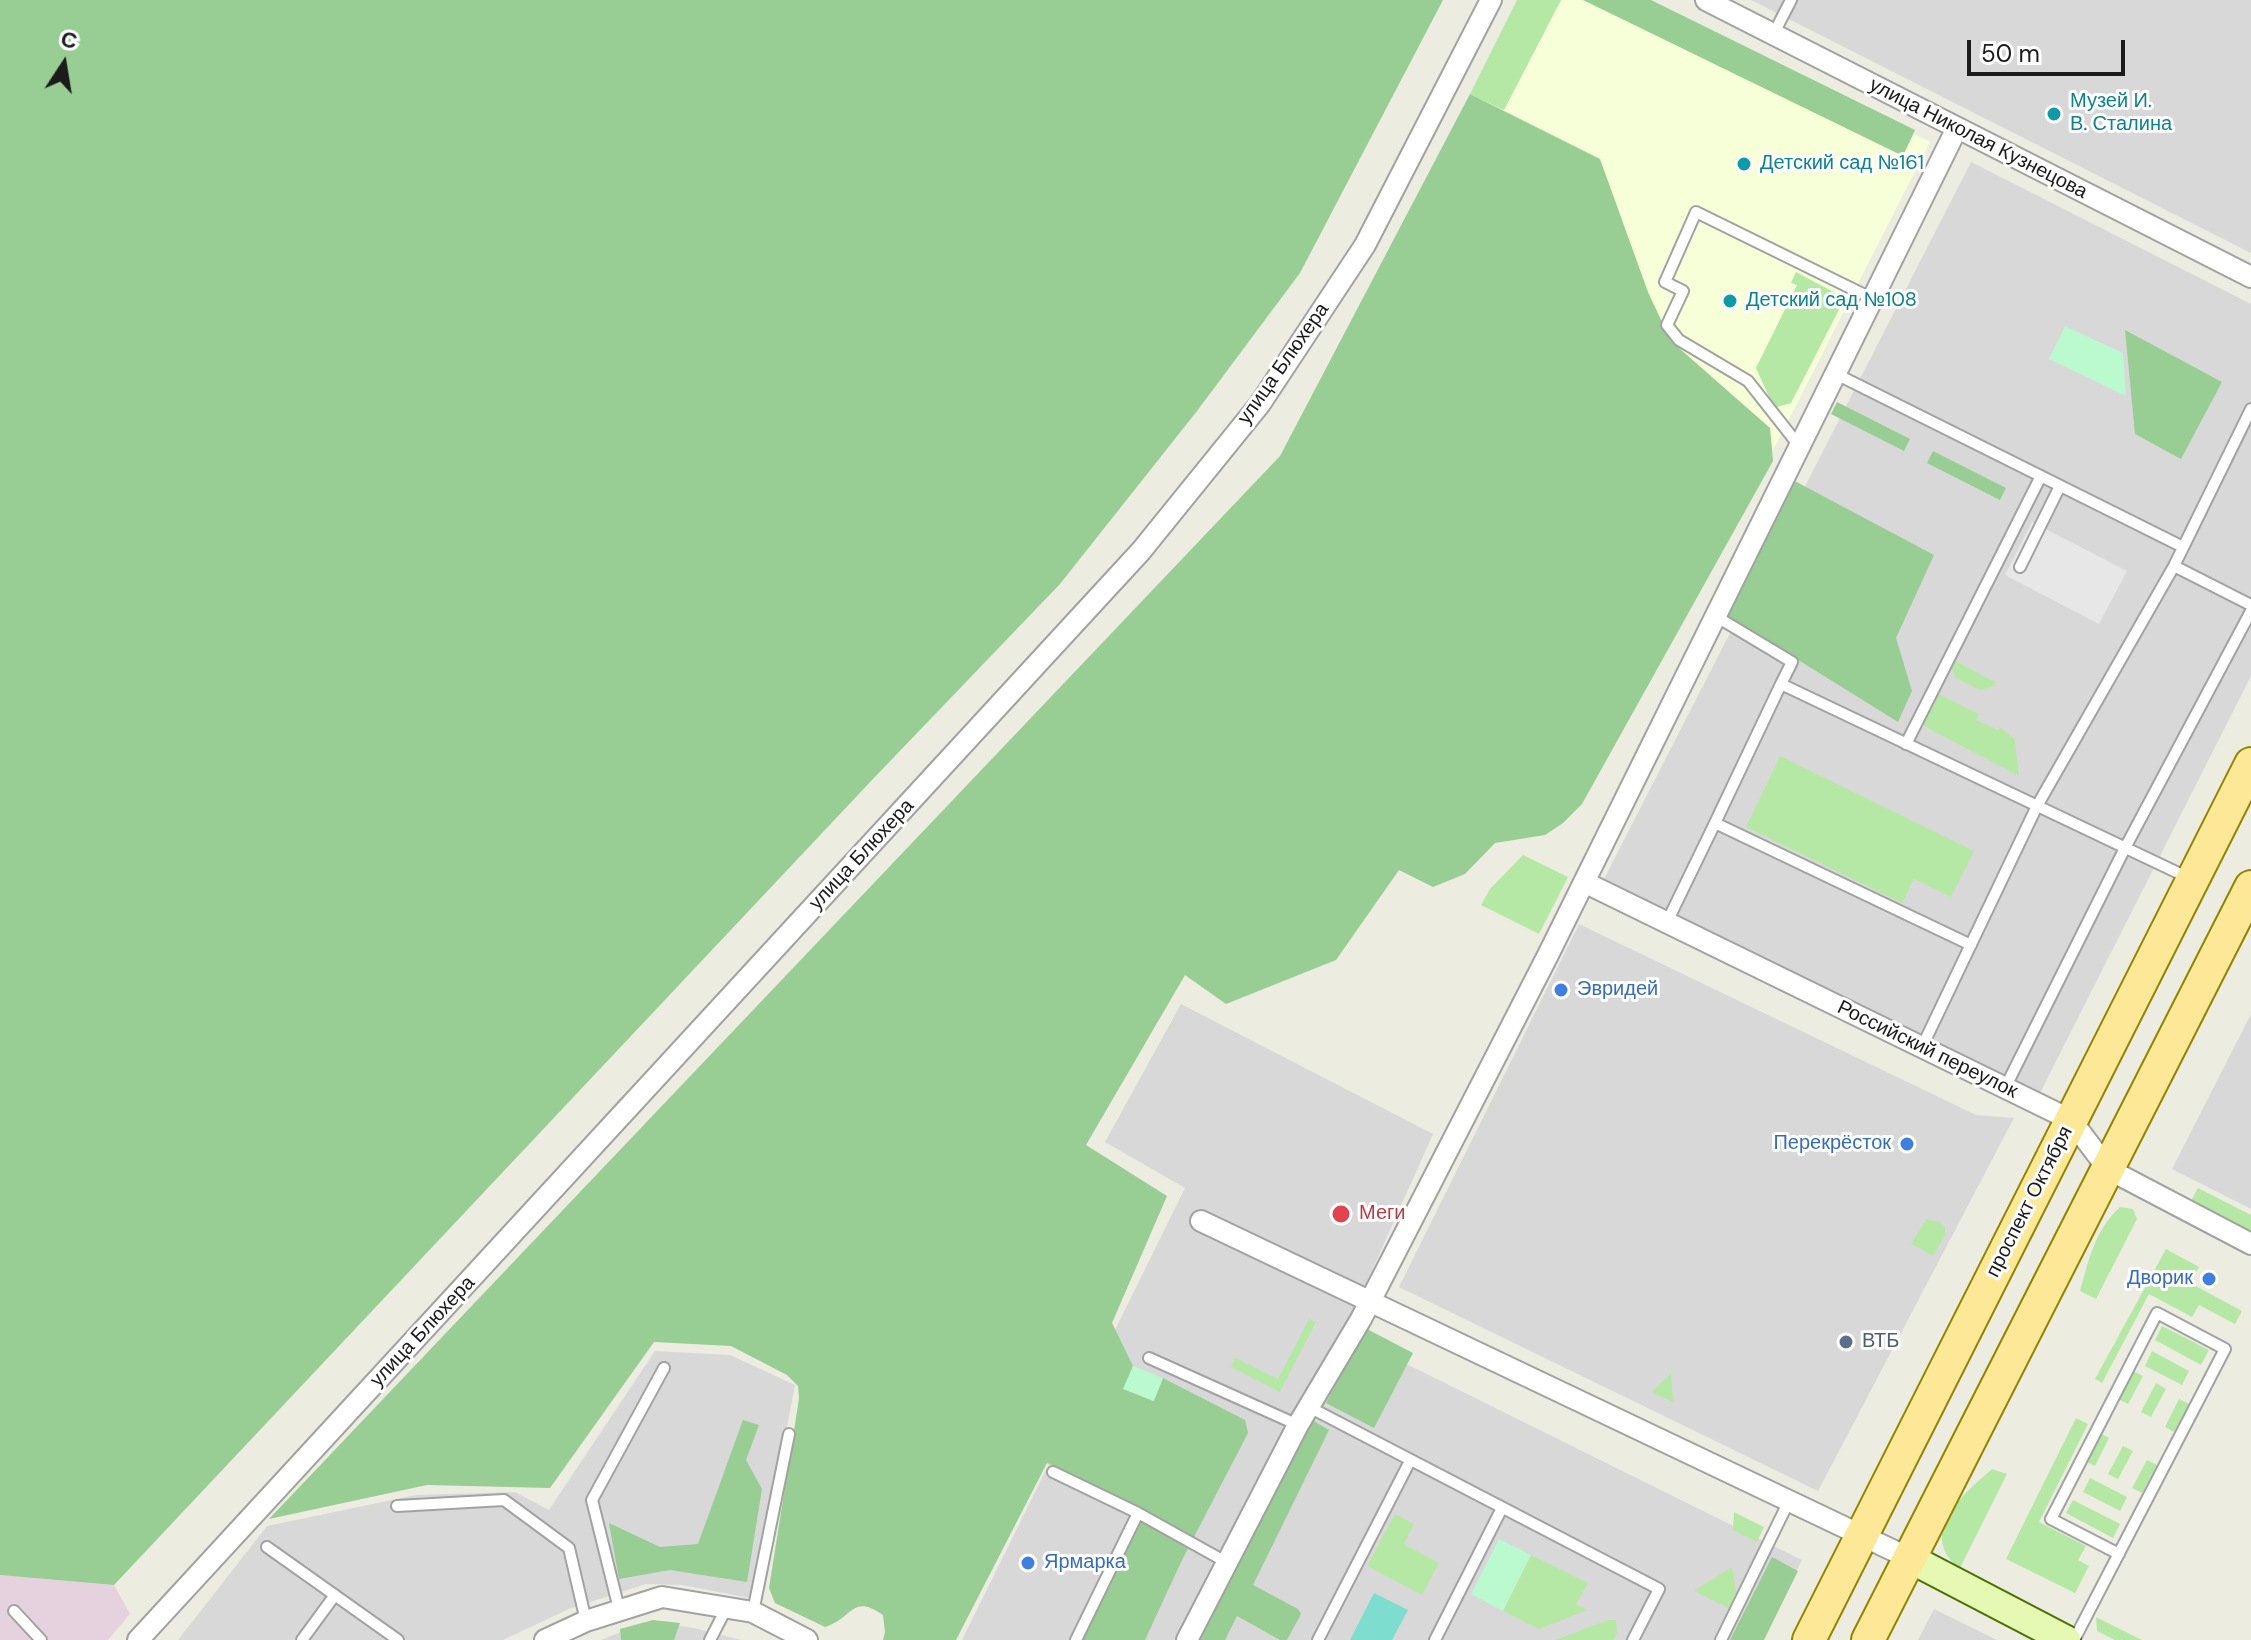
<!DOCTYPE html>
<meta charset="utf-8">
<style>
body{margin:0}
#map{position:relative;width:2251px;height:1640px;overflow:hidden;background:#edece0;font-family:"DM Sans",sans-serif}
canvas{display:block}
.north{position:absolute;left:24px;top:24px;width:80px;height:80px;-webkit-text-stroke:6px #fff;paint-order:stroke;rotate:12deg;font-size:22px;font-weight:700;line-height:32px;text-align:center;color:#1b1b1b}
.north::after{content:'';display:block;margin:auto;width:28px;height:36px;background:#1b1b1b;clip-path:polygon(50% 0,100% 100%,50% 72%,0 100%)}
.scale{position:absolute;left:1967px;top:40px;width:158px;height:36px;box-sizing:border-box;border:4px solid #1b1b1b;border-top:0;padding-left:10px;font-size:24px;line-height:28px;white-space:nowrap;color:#1b1b1b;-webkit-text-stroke:6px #fff;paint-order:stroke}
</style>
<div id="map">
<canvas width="2251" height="1640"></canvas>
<div class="north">С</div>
<div class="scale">50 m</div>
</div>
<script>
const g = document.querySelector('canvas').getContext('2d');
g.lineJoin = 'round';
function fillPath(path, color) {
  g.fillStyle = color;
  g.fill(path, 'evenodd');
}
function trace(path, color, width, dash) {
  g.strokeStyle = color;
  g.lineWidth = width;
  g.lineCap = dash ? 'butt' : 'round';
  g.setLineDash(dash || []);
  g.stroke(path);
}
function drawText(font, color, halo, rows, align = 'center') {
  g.font = font + ' "DM Sans",sans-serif';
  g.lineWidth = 6;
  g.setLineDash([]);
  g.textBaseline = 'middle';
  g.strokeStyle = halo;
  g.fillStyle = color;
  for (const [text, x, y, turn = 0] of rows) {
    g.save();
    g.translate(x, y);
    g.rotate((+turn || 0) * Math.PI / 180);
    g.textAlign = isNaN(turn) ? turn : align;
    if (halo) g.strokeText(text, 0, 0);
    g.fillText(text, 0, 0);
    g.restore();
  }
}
const residential = new Path2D(`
 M1751,0H2251V253Z
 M1971,162L2251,304V676L2040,1093L1603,881Z
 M1579,924L1976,1115L2014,1118L1818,1491L1399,1287Z
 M1181,1004L1433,1134L1344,1333L1802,1560L1762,1640H962L1185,1188L1105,1142Z
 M2251,1014V1209L2172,1169Z
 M655,1351L730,1355L795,1385L754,1599L682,1585L646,1584L569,1609L503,1640H178L267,1526L416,1495L515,1492L549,1510Z
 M1934,1609L1997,1640H1918Z
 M652,1624L689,1627L742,1640H601L628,1629Z`);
const industrial = new Path2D(`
 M0,1575L114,1585L130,1614L108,1640H0Z`);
const education = new Path2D(`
 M1561,0H1640L1930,142L1784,429L1700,589L1440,233Z`);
const grass = new Path2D(`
 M1517,0H1561L1504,110L1470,94Z
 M1796,272L1845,298L1791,403L1774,408L1756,368L1797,285L1791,283Z
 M1955,661L1995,682V686L1980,690L1956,678L1950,664Z
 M1938,694L1979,714L1976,720L1998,730L2000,727L2015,740L2019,776L1922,725Z
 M1780,756L1974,851L1951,897L1914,879L1902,903L1746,827Z
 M1523,855L1568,877L1539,934L1481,905L1490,889Z
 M2198,1188L2251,1215V1231L2191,1201Z
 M2120,1207L2133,1209L2137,1219L2096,1299L2080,1291C2089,1259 2095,1230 2120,1207Z
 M1926,1219L1940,1222L1945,1227V1235L1933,1256L1911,1244Z
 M2166,1249L2199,1267L2190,1283L2242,1311L2235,1324L2199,1305L2192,1317L2149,1294L2102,1383L2095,1379Z
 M1309,1319L1316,1322L1280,1392L1231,1367L1235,1358L1278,1379Z
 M2162,1326L2209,1350L2201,1365L2155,1340Z
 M2152,1351L2189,1371L2182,1385L2145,1366Z
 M2133,1371L2143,1376L2128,1404L2118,1399Z
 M1671,1374L1673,1402L1651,1392Z
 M2156,1383L2166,1389L2151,1417L2141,1412Z
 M2179,1399L2189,1404L2174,1432L2165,1427Z
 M2076,1418L2088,1424L2039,1522L2086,1546L2078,1560L2089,1566L2075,1593L2006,1559Z
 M2100,1433L2109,1438L2095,1466L2085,1461Z
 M2123,1446L2133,1451L2118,1479L2108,1474Z
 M2147,1460L2157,1465L2142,1493L2132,1488Z
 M1992,1469L2007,1474L1959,1570C1955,1564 1946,1556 1944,1549C1933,1517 1972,1487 1992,1469Z
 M2090,1478L2127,1497L2120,1511L2083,1492Z
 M2073,1500L2120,1524L2113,1538L2066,1513Z
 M1734,1512L1764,1527L1757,1542L1733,1530Z
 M1395,1514L1414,1524L1404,1544L1439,1563L1422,1595L1367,1566Z
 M1531,1555L1588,1583L1576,1604L1587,1610L1539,1629L1503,1611Z
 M1732,1567L1737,1596L1729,1608L1694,1591Z
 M2096,1617L2142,1640H2115L2097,1631Z
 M1608,1620H1616L1617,1633L1614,1640H1555Z`);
const forest = new Path2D(`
 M0,0H1443L1300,273L1197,411L1060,584L872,780L114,1585L0,1575Z
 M1583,0H1651L1915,130L1903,156Z
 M1470,94L1600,159L1648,292L1671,341L1770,428L1773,461L1582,804L1563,823L1545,835L1495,843L1465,874L1433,887L1399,870L1336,960L1226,1004L1185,975L1086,1145L1167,1196L1112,1323L1133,1366L1124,1389L1153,1401L1163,1378L1245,1420L1248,1433L1182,1560L1145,1640H1082L1136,1528L1139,1506L1047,1463L956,1640H883L885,1632L883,1615C851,1593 853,1619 825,1627L775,1603L769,1588L799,1399L798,1386L787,1375L731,1346L654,1342L550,1488L427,1485L269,1519L1280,456Z
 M2125,330L2222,382L2181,459L2135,434Z
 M1837,402L1910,439L1904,451L1831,414Z
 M1933,451L2006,488L2000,500L1927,463Z
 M1789,478L1934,555L1896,638L1912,691L1898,722L1726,615Z
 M1365,1328L1413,1353L1374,1428L1326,1403Z
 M1310,1419L1329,1430L1253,1585L1298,1609L1301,1614L1287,1640H1280L1237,1616L1225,1640H1196Z
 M743,1420L759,1425L746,1460L762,1489L747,1582L670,1570L619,1579L609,1523L660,1547L698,1544Z
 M1772,1557L1798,1571L1764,1640H1730Z
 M653,1620L680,1623L674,1640H621L620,1629Z`);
const park = new Path2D(`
 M2065,326L2123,353L2126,396L2049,359Z
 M1133,1366L1163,1378L1154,1401L1123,1389Z
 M1499,1539L1531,1555L1503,1611L1471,1594Z`);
const pitch = new Path2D(`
 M1374,1593L1408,1610L1392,1640H1350Z`);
const parking = new Path2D(`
 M2032,522L2127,571L2099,624L2005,575Z`);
const lane = new Path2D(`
 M1773,35L1791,0
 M1836,374L2183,547
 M1800,447L1748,381L1679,340L1667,325L1683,291L1665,282L1696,212L1873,299
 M2174,566L2251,605
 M2020,567L2060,486
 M1717,617L1792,662L1781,684L2191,879
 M1906,744L2041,476
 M1715,823L1781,684
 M1667,922L1715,823L1971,945
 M1922,1047L2037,806L2174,566L2251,409
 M2005,1088L2125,848L2251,611
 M1149,1358L1298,1425
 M1309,1407L1659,1589L1633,1640
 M1053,1472L1138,1513L1226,1562
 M397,1506L504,1500L569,1548L586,1621
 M267,1547L398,1640
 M619,1609L592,1500L664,1368
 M14,1611L41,1640
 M753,1612L789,1434
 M302,1640L335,1595
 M710,1640L727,1607
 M1076,1640L1138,1513
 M1318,1640L1410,1461
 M1435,1640L1502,1508
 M1721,1640L1789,1501
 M2074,1640L2225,1349L2157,1313L2051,1519L2119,1554`);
const street = new Path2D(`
 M1706,0L2251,277
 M1584,882L2071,1120L2108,1169L2251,1244
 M1201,1221L1909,1558
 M138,1640L1141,551L1260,404L1365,245L1491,0
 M545,1640L586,1621L662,1597L753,1612L807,1640
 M1187,1640L1298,1425L1361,1319L1548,955L1957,128`);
const secondary = new Path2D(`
 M1909,1558L2066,1640`);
const primary = new Path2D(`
 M1809,1640L2251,764
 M1868,1640L2251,887`);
const markers = [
 [2054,114,8,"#0f9aa8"],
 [1744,164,8,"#0f9aa8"],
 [1730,301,8,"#0f9aa8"],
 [1561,990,8,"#3f7fe0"],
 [1907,1144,8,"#3f7fe0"],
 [1341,1214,10,"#e0444e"],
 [2209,1279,8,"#3f7fe0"],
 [1846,1342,8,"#5c6f8a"],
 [1028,1563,8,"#3f7fe0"]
];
const cultureNames = [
 ["Музей И.",2070,102],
 ["В. Сталина",2070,125],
 ["Детский сад №161",1760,164],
 ["Детский сад №108",1746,301]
];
const streetNames = [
 ["улица Николая Кузнецова",1978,139,27],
 ["улица Блюхера",1284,364,-55],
 ["улица Блюхера",862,855,-47],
 ["Российский переулок",1927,1050,26],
 ["проспект Октября",2030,1202,-63],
 ["улица Блюхера",423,1332,-47]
];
const shopNames = [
 ["Эвридей",1577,990],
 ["Перекрёсток",1891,1144,"right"],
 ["Дворик",2193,1279,"right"],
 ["Ярмарка",1044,1563]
];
const healthNames = [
 ["Меги",1359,1214]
];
const serviceNames = [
 ["ВТБ",1862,1342]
];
fillPath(residential, '#d9d8d8');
fillPath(industrial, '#e6d2de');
fillPath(education, '#f6ffd7');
fillPath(grass, '#b6e8a5');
fillPath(forest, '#98cd94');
fillPath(park, '#bbf9cf');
fillPath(pitch, '#7dddcf');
fillPath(parking, '#e7e7e7');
trace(lane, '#a2a2a2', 14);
trace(street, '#a2a2a2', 24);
trace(secondary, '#4b7004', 32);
trace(primary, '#928400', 36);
trace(lane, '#fff', 10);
trace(street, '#fff', 20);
trace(secondary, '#e5f9b2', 28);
trace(primary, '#fce896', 32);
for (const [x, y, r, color] of markers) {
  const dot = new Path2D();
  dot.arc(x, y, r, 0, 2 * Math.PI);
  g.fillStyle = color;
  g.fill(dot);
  trace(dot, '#fff', 3);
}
drawText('20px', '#0d838f', '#fff', cultureNames, 'left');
drawText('20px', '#1b1b1b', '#fff', streetNames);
drawText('20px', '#366cbe', '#fff', shopNames, 'left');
drawText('20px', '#be3a42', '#fff', healthNames, 'left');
drawText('20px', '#4e5e75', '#fff', serviceNames, 'left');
</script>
